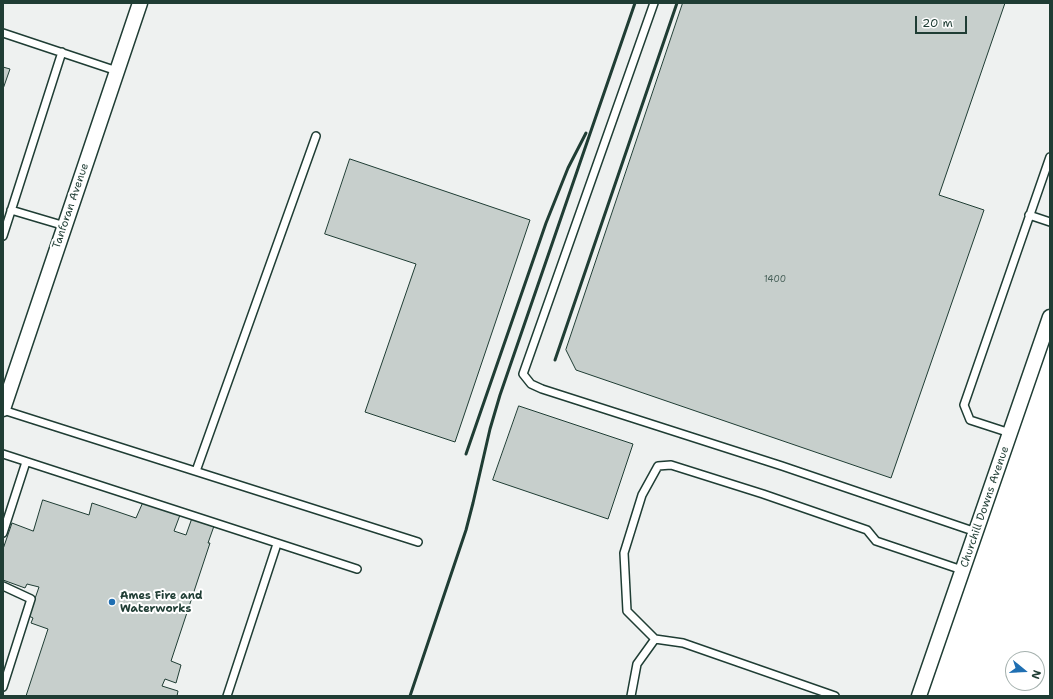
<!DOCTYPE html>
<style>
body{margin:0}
#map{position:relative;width:1053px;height:699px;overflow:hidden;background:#fff;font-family:"Shantell Sans",sans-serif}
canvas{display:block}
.frame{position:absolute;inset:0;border:4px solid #1f3d34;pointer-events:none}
.north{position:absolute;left:1005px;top:651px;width:40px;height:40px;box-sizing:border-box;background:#fff;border:1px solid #a5b1ae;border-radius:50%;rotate:108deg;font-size:11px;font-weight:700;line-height:16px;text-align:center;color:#1f3d34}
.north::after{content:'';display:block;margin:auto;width:14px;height:18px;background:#1f6fb2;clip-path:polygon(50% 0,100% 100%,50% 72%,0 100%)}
.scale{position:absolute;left:915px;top:16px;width:52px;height:18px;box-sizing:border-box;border:2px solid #1f3d34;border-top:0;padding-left:5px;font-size:12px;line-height:14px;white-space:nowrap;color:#1f3d34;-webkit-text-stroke:3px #fff;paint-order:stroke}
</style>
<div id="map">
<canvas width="1053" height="699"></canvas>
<div class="frame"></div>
<div class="north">N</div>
<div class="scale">20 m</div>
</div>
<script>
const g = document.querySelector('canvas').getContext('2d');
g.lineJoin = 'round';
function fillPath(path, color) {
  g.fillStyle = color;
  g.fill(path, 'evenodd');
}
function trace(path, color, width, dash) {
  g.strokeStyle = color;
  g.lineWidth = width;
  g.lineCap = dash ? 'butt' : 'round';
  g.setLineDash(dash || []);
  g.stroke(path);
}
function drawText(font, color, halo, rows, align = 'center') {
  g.font = font + ' "Shantell Sans",sans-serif';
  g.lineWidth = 4;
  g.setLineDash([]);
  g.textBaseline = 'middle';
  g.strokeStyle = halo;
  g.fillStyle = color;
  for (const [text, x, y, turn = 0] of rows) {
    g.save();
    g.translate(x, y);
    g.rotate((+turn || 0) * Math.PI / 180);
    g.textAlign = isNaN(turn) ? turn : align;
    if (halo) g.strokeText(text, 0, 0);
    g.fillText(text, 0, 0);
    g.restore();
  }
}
const built = new Path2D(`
 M3,3H1050V328L925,696H3Z`);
const building = new Path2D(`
 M683,3H1005L939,195L984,210L891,478L576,370L566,350Z
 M3,67L10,69L3,89Z
 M350,159L530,220L455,442L365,412L416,264L325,234Z
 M519,406L633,444L608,519L493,480Z
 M43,500L89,515L92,503L136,518L143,502L180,515L174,531L186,535L192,518L214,526L208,543H210L171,661L181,665L176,683L165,679L162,686L178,691L177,696H26L48,629L31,623L33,618L29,616L39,587L27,584L25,588L3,580V549L12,523L33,531Z`);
const lane = new Path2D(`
 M654,3L523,374L531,384L542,389L782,466L976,532
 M3,33L117,71
 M11,210L65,226
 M1029,215L1050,222
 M3,236L62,52
 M3,410L418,542
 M1010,433L970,420L964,405L1050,157
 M3,454L357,569
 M196,471L316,136
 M3,533L26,462
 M3,586L31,599L3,687
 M655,639L627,611L624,553L642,495L658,466L671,465L763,494L867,530L876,541L962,570
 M227,696L277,544
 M631,696L637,664L655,639L683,643L835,696`);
const street = new Path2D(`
 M3,409L140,3
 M919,696L1050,317`);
const rail = new Path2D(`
 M555,360L677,3
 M466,454L546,223L568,168L586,133
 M410,696L466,530L473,503L490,429L500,395L635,3`);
const markers = [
 [112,602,4,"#1f6fb2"]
];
const numberNames = [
 ["1400",775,280]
];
const streetNames = [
 ["Tanforan Avenue",71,206,-71],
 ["Churchill Downs Avenue",985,507,-71]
];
const poiNames = [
 ["Ames Fire and",120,596],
 ["Waterworks",120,609]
];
fillPath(built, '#eef1f0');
fillPath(building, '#c7cfcc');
trace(building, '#1f3d34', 1);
trace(lane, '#1f3d34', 10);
trace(street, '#1f3d34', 17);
trace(lane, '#fff', 7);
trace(street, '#fff', 14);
trace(rail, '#1f3d34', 3);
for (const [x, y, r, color] of markers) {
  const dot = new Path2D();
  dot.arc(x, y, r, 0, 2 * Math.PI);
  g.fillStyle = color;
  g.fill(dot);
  trace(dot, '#fff', 1.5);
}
drawText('9px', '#49625a', null, numberNames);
drawText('11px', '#1f3d34', '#fff', streetNames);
drawText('bold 11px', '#1f3d34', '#fff', poiNames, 'left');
</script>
